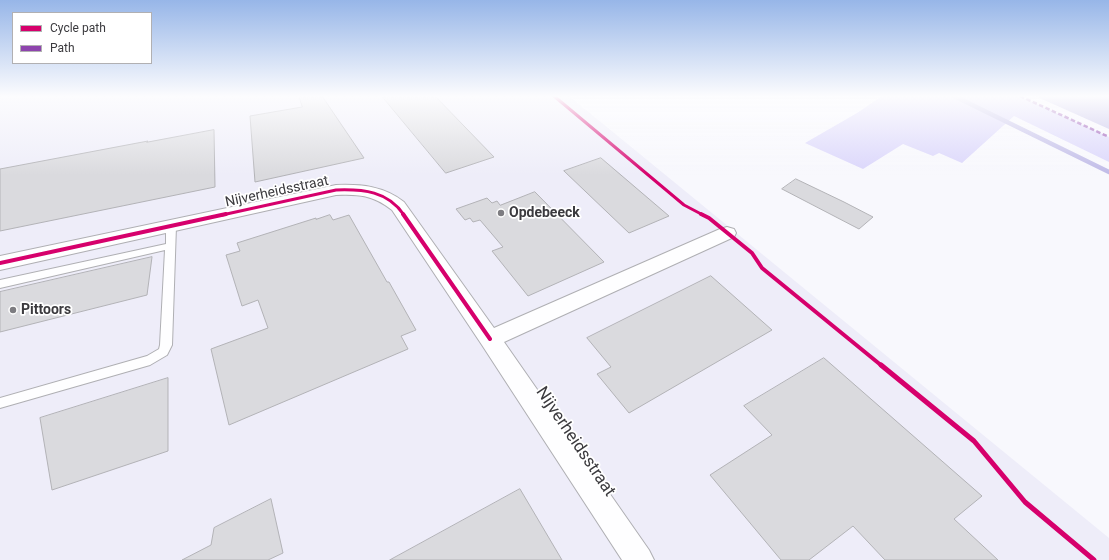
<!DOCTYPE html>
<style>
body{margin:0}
#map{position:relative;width:1109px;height:560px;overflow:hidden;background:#f8f8fd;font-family:Roboto,sans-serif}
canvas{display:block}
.legend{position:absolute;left:12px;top:12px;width:140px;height:52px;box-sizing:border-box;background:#fff;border:1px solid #b1b0b2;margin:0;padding:5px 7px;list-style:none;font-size:12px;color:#3b3a3e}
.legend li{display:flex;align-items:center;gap:8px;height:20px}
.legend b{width:20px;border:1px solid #b1b0b2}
</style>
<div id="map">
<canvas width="1109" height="560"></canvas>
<ul class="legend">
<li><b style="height:5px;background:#d6006c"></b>Cycle path</li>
<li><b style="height:5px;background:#8e44ad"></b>Path</li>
</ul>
</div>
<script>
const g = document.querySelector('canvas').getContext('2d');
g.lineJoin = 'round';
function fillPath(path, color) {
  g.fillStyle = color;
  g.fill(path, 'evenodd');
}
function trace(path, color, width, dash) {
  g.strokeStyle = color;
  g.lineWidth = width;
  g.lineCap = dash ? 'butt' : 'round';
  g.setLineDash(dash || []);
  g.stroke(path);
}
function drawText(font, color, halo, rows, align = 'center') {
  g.font = font + ' Roboto,sans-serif';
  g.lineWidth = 3.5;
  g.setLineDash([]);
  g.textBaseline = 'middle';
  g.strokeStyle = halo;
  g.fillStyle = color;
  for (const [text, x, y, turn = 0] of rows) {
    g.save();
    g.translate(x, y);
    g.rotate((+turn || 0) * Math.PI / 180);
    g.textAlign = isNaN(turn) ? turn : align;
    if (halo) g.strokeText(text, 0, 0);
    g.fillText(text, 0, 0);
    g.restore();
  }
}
const built = new Path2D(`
 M0,96H569L1109,538V560H0Z`);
const forest = new Path2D(`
 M882,96H1019L1109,137V162L1014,116L962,163L939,153L933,156L903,144L863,169L805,143L857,113Z`);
const water = new Path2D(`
 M1035,96H1109V129Z`);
const stream = new Path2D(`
 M954,96L1109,172`);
const building = new Path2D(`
 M299,96H322L364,158L255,182L250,116L302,107Z
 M382,96H435L494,157L446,173Z
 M214,130L215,187L0,231V169L148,141L147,142Z
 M601,158L669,216L629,233L564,171Z
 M796,179L844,202L873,217L859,229L782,189Z
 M535,192L604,262L528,296L492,251L503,247L480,220L473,222L470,218L465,220L456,209L487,198L492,203L497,201L500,205Z
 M330,215L333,220L349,215L387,282H389L416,330L401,336L408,349L229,425L211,349L268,328L258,300L242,306L226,255L240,251L237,243L316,218V219Z
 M152,257L147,295L0,332V292Z
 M711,276L772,330L629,413L597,374L611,367L587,338Z
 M824,358L982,496L954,519L998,560H885L853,526L809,560H781L710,475L772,435L744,406Z
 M168,378V451L52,490L40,418Z
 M520,489L562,560H390Z
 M271,499L283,553L268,560H182L211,545L214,528Z`);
const service = new Path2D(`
 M171,223L176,226L172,345L167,355L150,365L0,408V398L147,356L159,349L160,345L165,250L0,288V280L166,244V226Z`);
const minor = new Path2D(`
 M336,185C361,184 384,186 404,202L494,328L720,229L727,227L734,229L736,233L734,237L504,342L649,550L654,560H622L482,345L392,210C373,195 359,194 336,195L0,270V256Z`);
const quiet = new Path2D(`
 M1020,96L1109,137`);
const cyclewayFar2 = new Path2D(`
 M554,96L684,205L703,215
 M222,215L336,190C363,189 388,191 404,215`);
const cyclewayFar1 = new Path2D(`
 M403,214L490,339
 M701,214L709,218L752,253L762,268L882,366
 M0,263L226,214`);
const cycleway = new Path2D(`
 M881,365L974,441L1025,502L1094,560`);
const markers = [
 [501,213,4,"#7d7c81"],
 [13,310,4,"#7d7c81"]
];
const streetNames = [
 ["Nijverheidsstraat",277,192,-12]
];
const poiNames = [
 ["Opdebeeck",509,213],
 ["Pittoors",21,310]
];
const nearStreetnames = [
 ["Nijverheidsstraat",575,442,56]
];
fillPath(built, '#eeedf9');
fillPath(forest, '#dad5fb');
fillPath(water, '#bfbae7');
trace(stream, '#bfbae7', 4.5);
fillPath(building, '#dadade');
trace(building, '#b3b3b7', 1);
trace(service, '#afafb3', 2);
trace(minor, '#afafb3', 2);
fillPath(service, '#fefeff');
fillPath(minor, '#fefeff');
trace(quiet, '#8e44ad', 2.5, [4.5, 2.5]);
trace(cyclewayFar2, '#d6006c', 3);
trace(cyclewayFar1, '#d6006c', 4);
trace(cycleway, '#d6006c', 5);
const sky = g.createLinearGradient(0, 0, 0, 175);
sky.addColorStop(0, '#97b6e8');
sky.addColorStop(0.55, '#fcfcfe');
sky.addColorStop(1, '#fcfcfe00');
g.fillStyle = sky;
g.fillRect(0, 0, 1109, 175);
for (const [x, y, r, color] of markers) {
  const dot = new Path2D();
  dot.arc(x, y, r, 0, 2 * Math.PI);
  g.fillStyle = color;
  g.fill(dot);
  trace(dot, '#fff', 1.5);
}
drawText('14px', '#3b3a3e', '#fff', streetNames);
drawText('bold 14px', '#3b3a3e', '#fff', poiNames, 'left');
drawText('17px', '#3b3a3e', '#fff', nearStreetnames);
</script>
